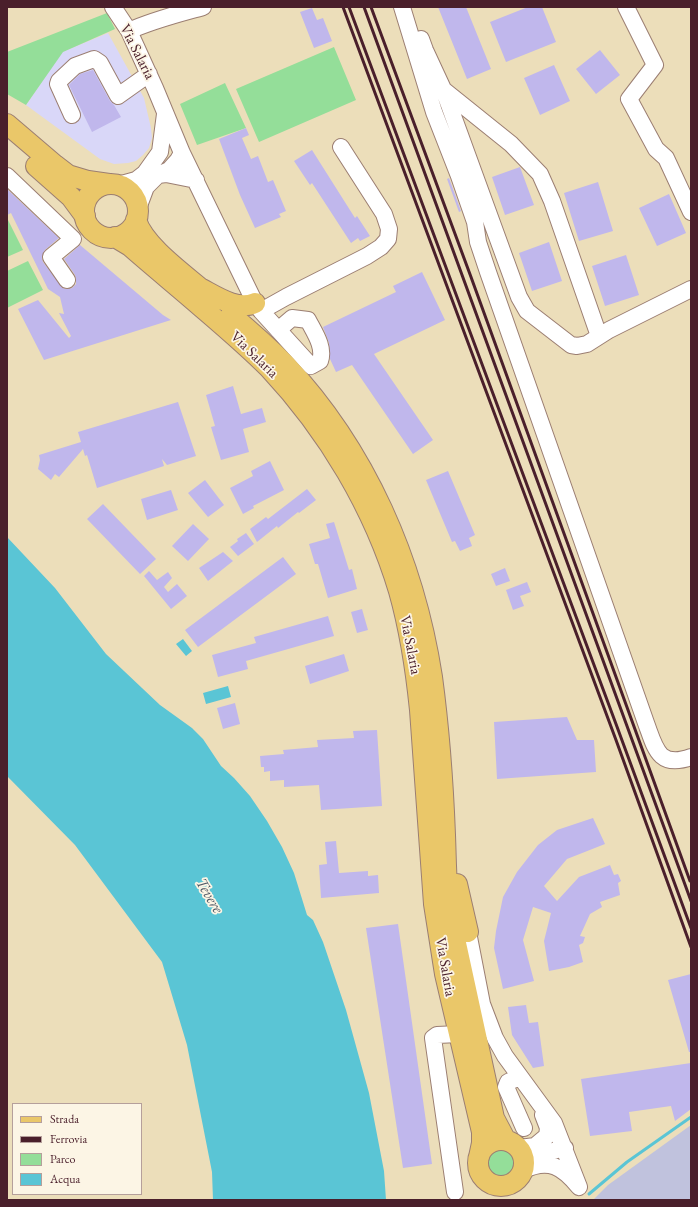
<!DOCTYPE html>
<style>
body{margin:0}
#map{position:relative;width:698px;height:1207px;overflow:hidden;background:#ecdeba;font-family:"EB Garamond",serif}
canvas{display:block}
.frame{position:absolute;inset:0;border:8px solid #4a1f2b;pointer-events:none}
.legend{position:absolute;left:12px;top:1103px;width:130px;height:92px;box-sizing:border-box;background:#fcf5e5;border:1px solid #b59f9b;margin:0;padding:5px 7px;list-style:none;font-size:12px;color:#4a1f2b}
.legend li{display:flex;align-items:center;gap:8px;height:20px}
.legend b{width:20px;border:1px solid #b59f9b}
</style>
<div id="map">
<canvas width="698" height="1207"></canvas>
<div class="frame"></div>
<ul class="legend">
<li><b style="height:5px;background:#eac769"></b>Strada</li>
<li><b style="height:5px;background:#4a1f2b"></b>Ferrovia</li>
<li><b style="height:11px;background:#94de99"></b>Parco</li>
<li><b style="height:11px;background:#5ac5d5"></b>Acqua</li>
</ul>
</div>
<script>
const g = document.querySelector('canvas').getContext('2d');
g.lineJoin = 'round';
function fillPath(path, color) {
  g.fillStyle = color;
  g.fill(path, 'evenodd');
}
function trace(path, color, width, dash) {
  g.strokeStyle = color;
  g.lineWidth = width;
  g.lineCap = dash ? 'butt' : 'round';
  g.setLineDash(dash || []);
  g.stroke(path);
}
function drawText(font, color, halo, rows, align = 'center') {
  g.font = font + ' "EB Garamond",serif';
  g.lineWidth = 3.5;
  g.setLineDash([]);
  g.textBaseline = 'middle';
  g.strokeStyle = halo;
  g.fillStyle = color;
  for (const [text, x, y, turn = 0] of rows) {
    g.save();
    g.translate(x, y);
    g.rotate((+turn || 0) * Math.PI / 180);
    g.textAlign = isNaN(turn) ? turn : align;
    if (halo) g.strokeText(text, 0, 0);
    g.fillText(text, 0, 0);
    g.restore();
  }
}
const built = new Path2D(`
 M108,33L144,98L151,128L152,138L149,148L143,155L136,161L128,163L114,164L100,159L26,105L62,52Z`);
const industrial = new Path2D(`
 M691,1125V1200H593L608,1185Z`);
const green = new Path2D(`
 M107,13L115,29L63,52L26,105L7,94V52Z
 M334,47L356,100L259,142L236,89Z
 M225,83L246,128L197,145L180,104Z
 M8,220L23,250L7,257V221Z
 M28,261L43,290L7,308V271Z
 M485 1163a16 16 0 1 1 32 0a16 16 0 1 1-32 0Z`);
const water = new Path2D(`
 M7,537L55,588L106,654L160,705L192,728L203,739L221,766L234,778L250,796L267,821L282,847L294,873L307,915L313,920L323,942L346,1010L369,1093L384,1171L386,1200H213L212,1172L187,1045L162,962L75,845L7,776Z
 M183,639L192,651L186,656L176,644Z
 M228,686L231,697L206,704L203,693Z`);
const stream = new Path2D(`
 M589,1194L627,1162L691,1117`);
const building = new Path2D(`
 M438,7H466L491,69L467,79Z
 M528,7H542L556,42L506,62L490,22Z
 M312,8L317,20L323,18L332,41L314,48L300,12Z
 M600,50L620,75L596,94L576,69Z
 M554,65L570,101L540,115L524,78Z
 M93,70L110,101L114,105L121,117L92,132L69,85L80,74Z
 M246,128L249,135L242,138L251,159L258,156L268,182L273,180L286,211L279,214L281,217L255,228L240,195L219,139Z
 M312,150L355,218L357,216L370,236L360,241L358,238L351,243L312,183L310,185L294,161Z
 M520,167L534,205L505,215L492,177Z
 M449,178L461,211L459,212L447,179Z
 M598,182L613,231L579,241L564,193Z
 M7,189L59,238L45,250L42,258L43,262L63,288L67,289L72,288L76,284V280L75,275L64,259L80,245L163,315L171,320L44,360L18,309L38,300L69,338L71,336L59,313L64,314L60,297L48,289L11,213L7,215Z
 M669,194L686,233L657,246L639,208Z
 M549,242L562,281L532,291L519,253Z
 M626,255L639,295L605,306L592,266Z
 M422,272L445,320L374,354L433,440L413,454L352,365L336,372L330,359L329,343L323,327L396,292L393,286Z
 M233,386L241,414L262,408L266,422L243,429L249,452L221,460L211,427L215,426L206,395Z
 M178,402L196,456L167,465L162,459L164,466L97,488L87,455L85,456L83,449L59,477L55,474L51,480L38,469L40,460L39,455L81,442L78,432Z
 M270,461L284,490L253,506L254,508L243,514L230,488L253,476L251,471Z
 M448,471L475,535L469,538L472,546L460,551L455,541L452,542L426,480Z
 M205,480L224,505L208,517L188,493Z
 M307,489L316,500L299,513L298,512L278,528L277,526L257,542L250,529L266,517L268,519Z
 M171,490L178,510L147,520L141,499Z
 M103,504L156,559L140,574L87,519Z
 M334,522L349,570L352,569L357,589L328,598L318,564H315L309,544L330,538L326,524Z
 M193,524L209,539L188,561L172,546Z
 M246,533L254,544L238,556L230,547L238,541L237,539Z
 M223,552L233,561L208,581L199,568Z
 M283,557L296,574L198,647L185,630Z
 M505,568L510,581L496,586L491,574Z
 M149,571L157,580L168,572L172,578L164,587L168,592L177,584L187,596L171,609L144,576Z
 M527,582L531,592L520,596L524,606L513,610L506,590Z
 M362,609L368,630L357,633L351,612Z
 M328,616L334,636L246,661L248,669L218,677L212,655L256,643L254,637Z
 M344,654L349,671L310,684L305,666Z
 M235,703L240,724L223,729L217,708Z
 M567,717L577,740H594L596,772L497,779L494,722Z
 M377,730L382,806L321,810L319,785L284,787V780L270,781V771L264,772V767H261L260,756L284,754L283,750L318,747L317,740L354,738L353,731Z
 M593,818L605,844L567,859L544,886L557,901L579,877L610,865L614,875L618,874L621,881L618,883L620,895L600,902L602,907L590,914L580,936L585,937L583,943L579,945L583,962L569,967L549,971L544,941L551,913L533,907L523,940L534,981L503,989L494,948L496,931L503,897L517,872L538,845L557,830Z
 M336,841L339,873L368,871V876L378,875L379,893L321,898L319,865L327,864L325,842Z
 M398,924L432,1164L403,1168L366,928Z
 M691,974V1052H689L668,980Z
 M526,1005L529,1023L538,1022L544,1066L533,1068L512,1035L508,1007Z
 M691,1063V1109L675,1121L671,1106L629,1112L632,1131L590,1136L581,1079Z`);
const minor = new Path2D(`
 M113,7L129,31L155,88L182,153L255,303L261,311L311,366L320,361C325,347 314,332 308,320L292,318L278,330
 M402,7L434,112L459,176L475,222L478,242L488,272L646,723C655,747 658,769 691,757
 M626,7L655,65L629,99L656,149L666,158L691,212
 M129,31C153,20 178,14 203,7
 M421,39L425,50L444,91L519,297L527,311L571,345L577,346L587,344L609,330L691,289
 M445,91L511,144L540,174L552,201L599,336
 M72,115L58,84L59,81L75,66L94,59L100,63L118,96L149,74
 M158,175L166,174L196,180
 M7,176L73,239L51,257L67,280
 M118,185L136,180L145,173L160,152L165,114
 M137,211L146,187L158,175L169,170L178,160L182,153
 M261,311L286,297L367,256L381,247L388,239L389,229L384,214L341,147
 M468,932L482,1004L495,1038L505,1056L554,1123L579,1187C563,1167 549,1158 524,1170
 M520,1077L508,1082L506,1087L524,1128
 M520,1148L535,1146L547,1136L548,1128L543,1115
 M525,1158L565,1148
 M455,1192L433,1038L437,1035L459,1034`);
const major = new Path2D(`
 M7,124L55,165L68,175L88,181L109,184
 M36,166L71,197L85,216
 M84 211a27 27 0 1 1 54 0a27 27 0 1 1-54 0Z
 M136,220C144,246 184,274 206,293
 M115,237L130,246C155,268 181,289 206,311C227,329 249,348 269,368C328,431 374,508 399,591C410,630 416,670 420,710L434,904L445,974L482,1132V1143L479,1157
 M202,289C217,297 238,311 255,303
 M231,315C250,331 268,347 285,364C366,450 414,561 432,677C439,729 443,783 445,835C446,861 446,886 449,911L494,1118L505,1139
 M457,884L468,932
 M478 1163a23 23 0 1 1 46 0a23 23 0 1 1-46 0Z`);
const rail = new Path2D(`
 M343,7L616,740L691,947
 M349,7L616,724L691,928
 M364,7L691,901
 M371,7L471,277L690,881`);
const streetNames = [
 ["Via Salaria",137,52,63],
 ["Via Salaria",254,355,44],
 ["Via Salaria",410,645,79],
 ["Via Salaria",445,967,80]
];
const waterNames = [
 ["Tevere",209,896,59]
];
fillPath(built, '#d9d7f8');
fillPath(industrial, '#c0c2dd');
fillPath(green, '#94de99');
fillPath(water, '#5ac5d5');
trace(stream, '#5ac5d5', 3);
fillPath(building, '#c0b7ec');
trace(minor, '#9b7e72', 18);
trace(major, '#9b7e72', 22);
trace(minor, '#fff', 16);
trace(major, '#eac769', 20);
trace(rail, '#4a1f2b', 3);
drawText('15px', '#4a1f2b', '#fcf5e5', streetNames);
drawText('italic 16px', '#505966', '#fcf5e5', waterNames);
</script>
